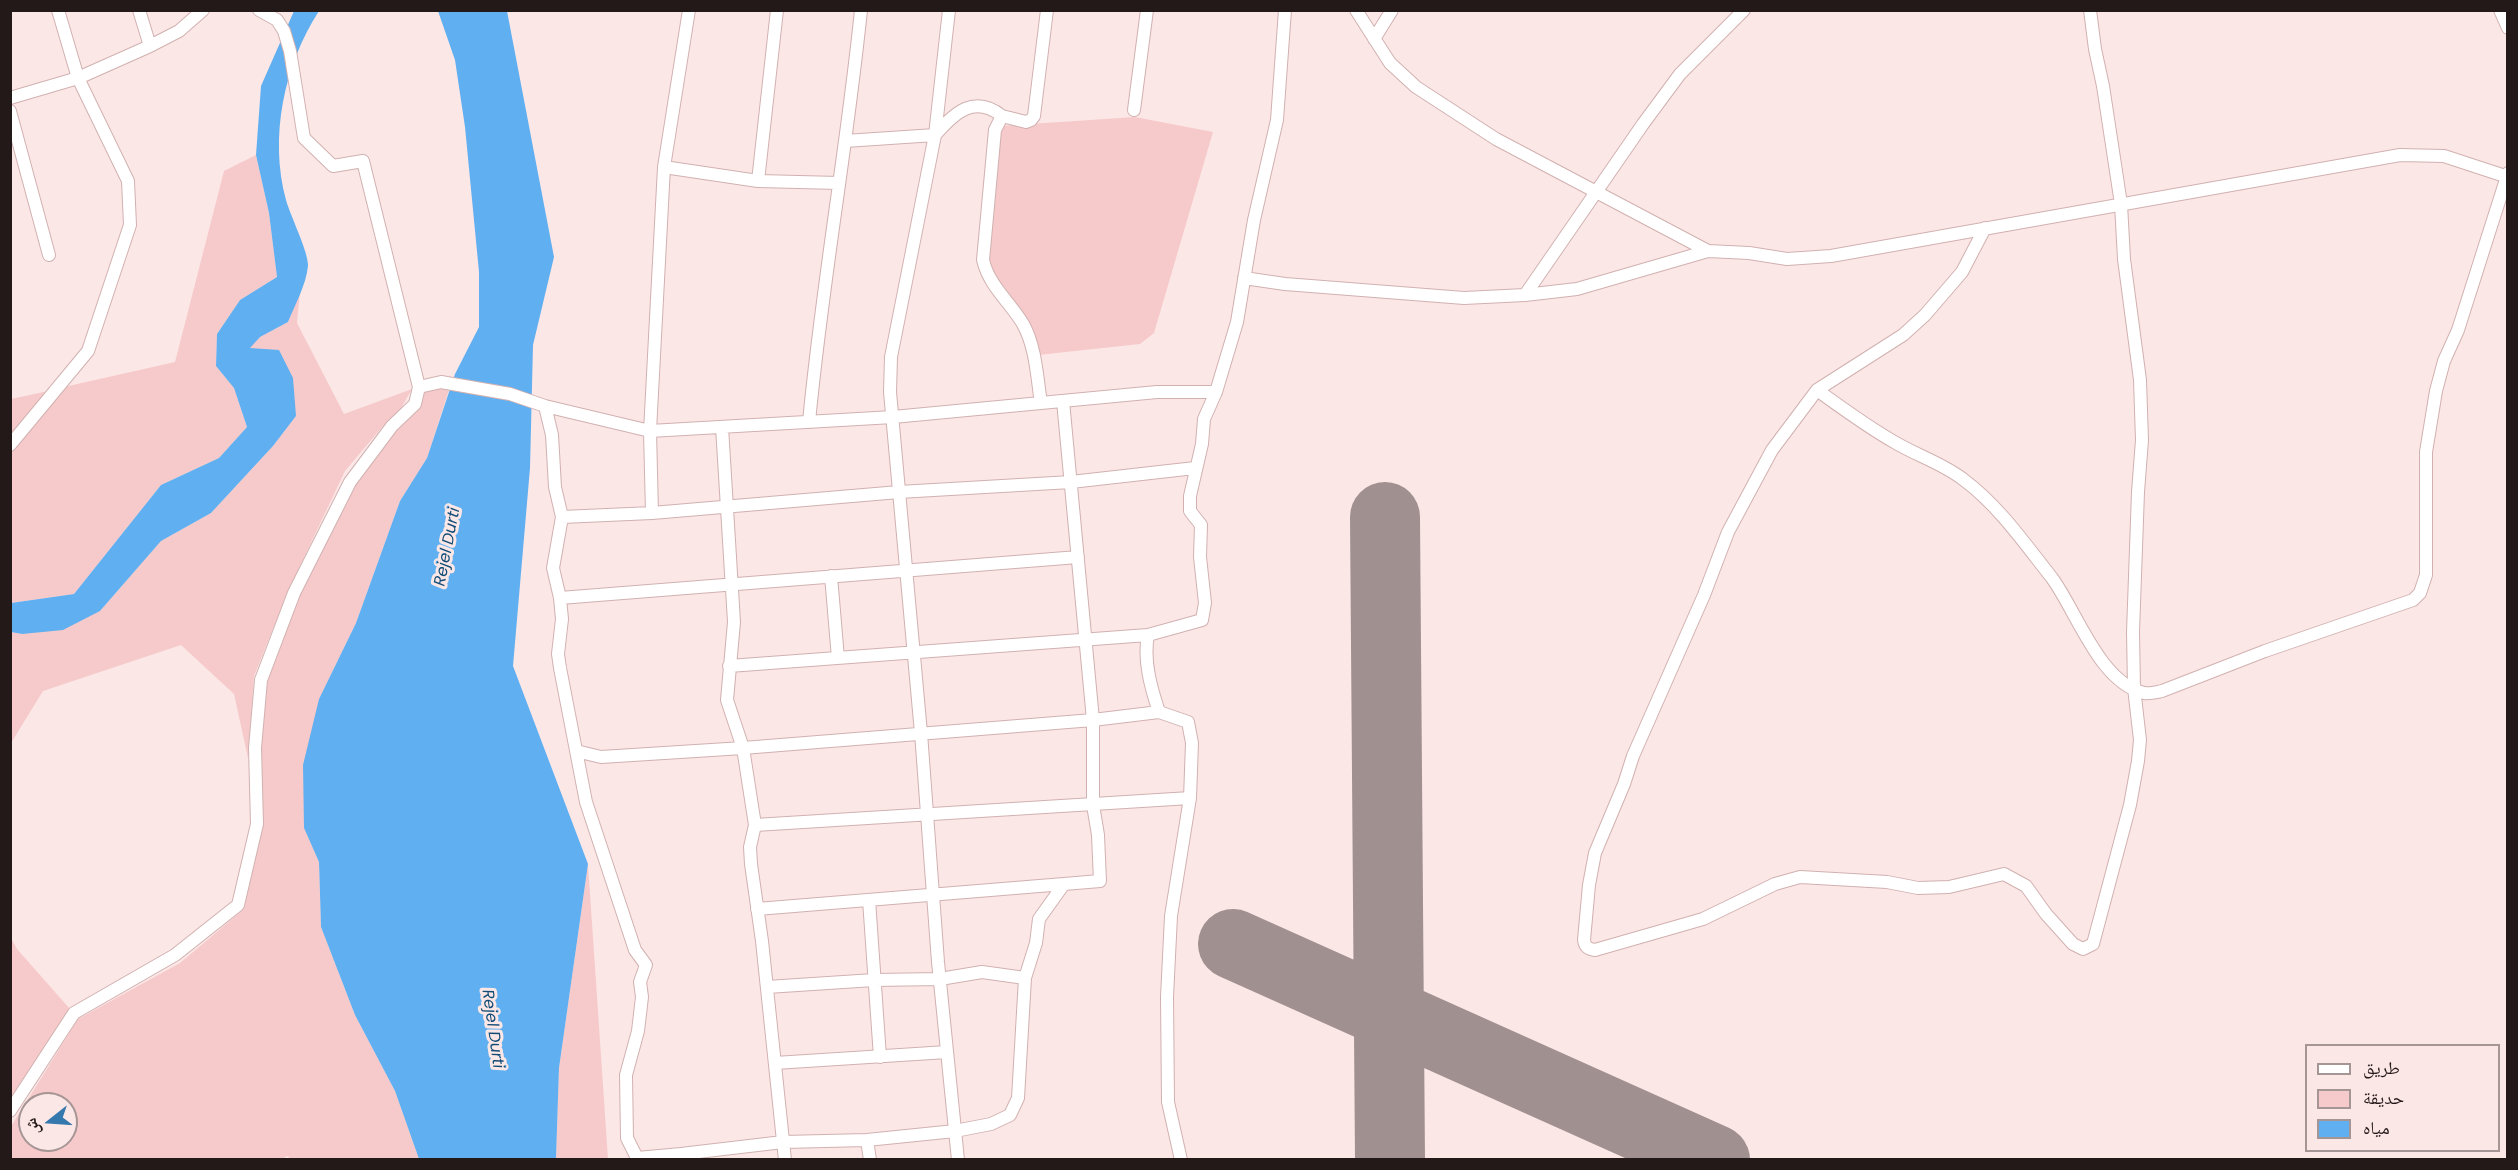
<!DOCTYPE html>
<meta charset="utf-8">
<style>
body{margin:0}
#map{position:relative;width:2518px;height:1170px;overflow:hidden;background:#fce7e7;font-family:Poppins,"Noto Naskh Arabic",sans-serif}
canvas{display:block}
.frame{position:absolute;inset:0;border:12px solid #241919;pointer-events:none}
.legend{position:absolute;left:2305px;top:1044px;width:195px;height:108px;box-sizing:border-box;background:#fce7e7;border:2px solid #a69595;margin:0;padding:8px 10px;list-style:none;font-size:18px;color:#241919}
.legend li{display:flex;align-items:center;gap:12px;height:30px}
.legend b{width:30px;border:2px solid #a69595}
.north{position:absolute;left:18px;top:1092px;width:60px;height:60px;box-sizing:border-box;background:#fce7e7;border:2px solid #a69595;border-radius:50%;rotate:253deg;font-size:16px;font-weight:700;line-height:24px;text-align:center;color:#241919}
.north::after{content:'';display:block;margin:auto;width:21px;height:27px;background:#3578ae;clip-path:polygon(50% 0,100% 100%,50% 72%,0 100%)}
</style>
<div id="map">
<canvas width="2518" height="1170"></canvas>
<div class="frame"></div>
<ul class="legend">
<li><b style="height:8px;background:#fff"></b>طريق</li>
<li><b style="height:16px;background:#f6caca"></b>حديقة</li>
<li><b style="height:16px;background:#60aff0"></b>مياه</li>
</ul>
<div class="north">ش</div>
</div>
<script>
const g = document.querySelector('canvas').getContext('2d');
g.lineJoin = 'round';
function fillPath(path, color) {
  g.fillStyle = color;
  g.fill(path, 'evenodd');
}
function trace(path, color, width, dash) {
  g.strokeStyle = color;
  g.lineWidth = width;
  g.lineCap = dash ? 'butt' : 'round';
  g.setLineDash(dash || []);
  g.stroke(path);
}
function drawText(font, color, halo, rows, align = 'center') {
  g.font = font + ' Poppins,sans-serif';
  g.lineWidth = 6;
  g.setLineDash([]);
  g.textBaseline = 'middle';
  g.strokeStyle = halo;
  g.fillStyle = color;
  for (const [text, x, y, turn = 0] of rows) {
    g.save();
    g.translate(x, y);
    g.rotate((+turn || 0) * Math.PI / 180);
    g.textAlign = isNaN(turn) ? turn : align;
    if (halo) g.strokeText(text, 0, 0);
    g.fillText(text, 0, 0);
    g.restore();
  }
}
const green = new Path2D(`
 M1135,117L1213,132L1154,333L1140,344L1038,355L1029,322L1024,313L988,267L1000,126Z
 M256,155L269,213L277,277L240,300L217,334L216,366L234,388L247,427L219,458L161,485L74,594L11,603V452L64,387L175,362L224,171Z
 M300,292L297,323L344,414L412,389L400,410L383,426L345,471L288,591L254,676L248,758L234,694L181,645L43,691L11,743V632L22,634L100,611L161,541L211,513L273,446L296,416L249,348L260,337L288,322Z
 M442,385L450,387L427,458L400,501L356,623L319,699L304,828L319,862L321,927L355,1015L395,1091L419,1159L290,1160L288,1156L279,1160L16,1159L11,1158L10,1128L78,1019L180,963L244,909L263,822L259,748L266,680L297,595L354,483L422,390ZM30,1104H66V1140H30Z
 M48,391L11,435V399Z
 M588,864L608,1159L556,1160L559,1068Z
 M10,936L17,949L70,1009L11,1100Z`);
const water = new Path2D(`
 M294,11H319C284,65 269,137 286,200C290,215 309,253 308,266C306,285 295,305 288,322L260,337L250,348L279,350L293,378L296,416L273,446L211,513L161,541L100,611L63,630L22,634L11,632V603L74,594L161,485L219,458L247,427L234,388L216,366L217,334L240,300L277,277L269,213L256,155L261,86Z
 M438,11H507L554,257L533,345L530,468L513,666L588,864L559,1068L556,1159H419L395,1091L355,1015L321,927L319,862L304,828L303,765L319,699L356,623L400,501L427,458L455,374L479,327V272L465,127L455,60Z`);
const runway = new Path2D(`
 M1385,517L1390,1160
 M1233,944L1715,1160`);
const street = new Path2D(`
 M139,10L150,46
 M949,10L935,135L891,357L890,392L921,733L938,962L958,1160
 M1356,10L1390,63L1416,87L1496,139L1708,251
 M2500,10L2508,28
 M1374,39L1392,10
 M10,98L78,78L150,46L179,31L203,10
 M1134,110L1147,10
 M10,111L49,255
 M845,141L935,135C954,113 974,94 1002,116
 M664,167L758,181L839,183
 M758,181L777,10
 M1985,228L1962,272L1925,315L1903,335L1817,390L1772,450L1728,532L1704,595L1633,756L1624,784L1595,853L1589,885L1584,940C1585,947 1588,949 1595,950L1703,919L1775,884L1800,877L1887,882L1918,888L1949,887L2004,874L2026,886L2046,914L2073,944L2083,949L2093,944L2130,805L2138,761L2140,740L2134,688L2133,632L2138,492L2142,440L2140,380L2124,259L2121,204L2103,86L2095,49L2090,10
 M1244,278L1285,284L1464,298L1525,295L1577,289L1708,251L1749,253L1787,259L1831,256L2400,155L2444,156L2508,177
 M1525,295L1643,124L1680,74L1744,10
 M419,387L441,382L510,394L545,406L650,431L893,417L1157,392H1216
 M1817,390C1842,408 1869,428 1896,443C1918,456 1944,464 1964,480C1999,506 2025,544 2052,578C2077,612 2099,682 2144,693C2150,694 2157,692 2162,691L2265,651L2413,600L2420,593L2426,575V452L2436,391L2444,361L2458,330L2508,173
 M1041,403C1037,378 1036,347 1023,324C1010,302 989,286 983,260L995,130L1002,116L1026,122L1031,120L1034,116L1047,10
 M545,406L552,435L555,487L562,517L553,568L560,598L562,619L558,654L560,668L586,802L635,950L646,965L640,982L642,997L638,1031L626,1075L627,1138L637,1158L681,1154L685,1160
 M809,422C822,284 847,148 861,10
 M722,427L734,622L727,700L743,748L755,825L750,847L751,864L762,941L785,1160
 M10,445L88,351L130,225L128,181L78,78L58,10
 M652,513L650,431L664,167L689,10
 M562,517L652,513L899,492L1071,482L1195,468
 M831,576L838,658
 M560,598L1078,557
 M729,666L1148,635
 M576,751L601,757L743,748L1093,720L1159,712
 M755,825L1190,798
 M869,900L880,1057
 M757,909L1064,884
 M767,987L874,980L940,979L982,972L1025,978
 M775,1063L947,1052
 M10,1111L74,1013L175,955L238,905L257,824L255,748L261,680L294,593L350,482L392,426L415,404L419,387L363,161L333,166L304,138L290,51L284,31L277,20L259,10
 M867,1140L870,1160
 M681,1154L783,1142L867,1140L955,1131L991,1124L1010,1115L1018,1098L1025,978L1036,943L1039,919L1064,884L1100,881L1098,835L1093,805V720L1063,401
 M1181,1160L1168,1102L1167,997L1171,916L1190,798L1192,743L1188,722L1159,712C1151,688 1143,660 1148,635L1202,620L1205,603L1200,557L1201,525L1190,511V496L1202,444L1204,419L1216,392L1237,322L1254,220L1277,120L1285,10`);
const waterNames = [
 ["Rejel Durti",448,547,-79],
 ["Rejel Durti",492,1029,82]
];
fillPath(green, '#f6caca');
fillPath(water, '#60aff0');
trace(runway, '#a09090', 70);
trace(street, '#d1b1b0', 14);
trace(street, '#fff', 12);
drawText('italic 16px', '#114c77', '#fce7e7', waterNames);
</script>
